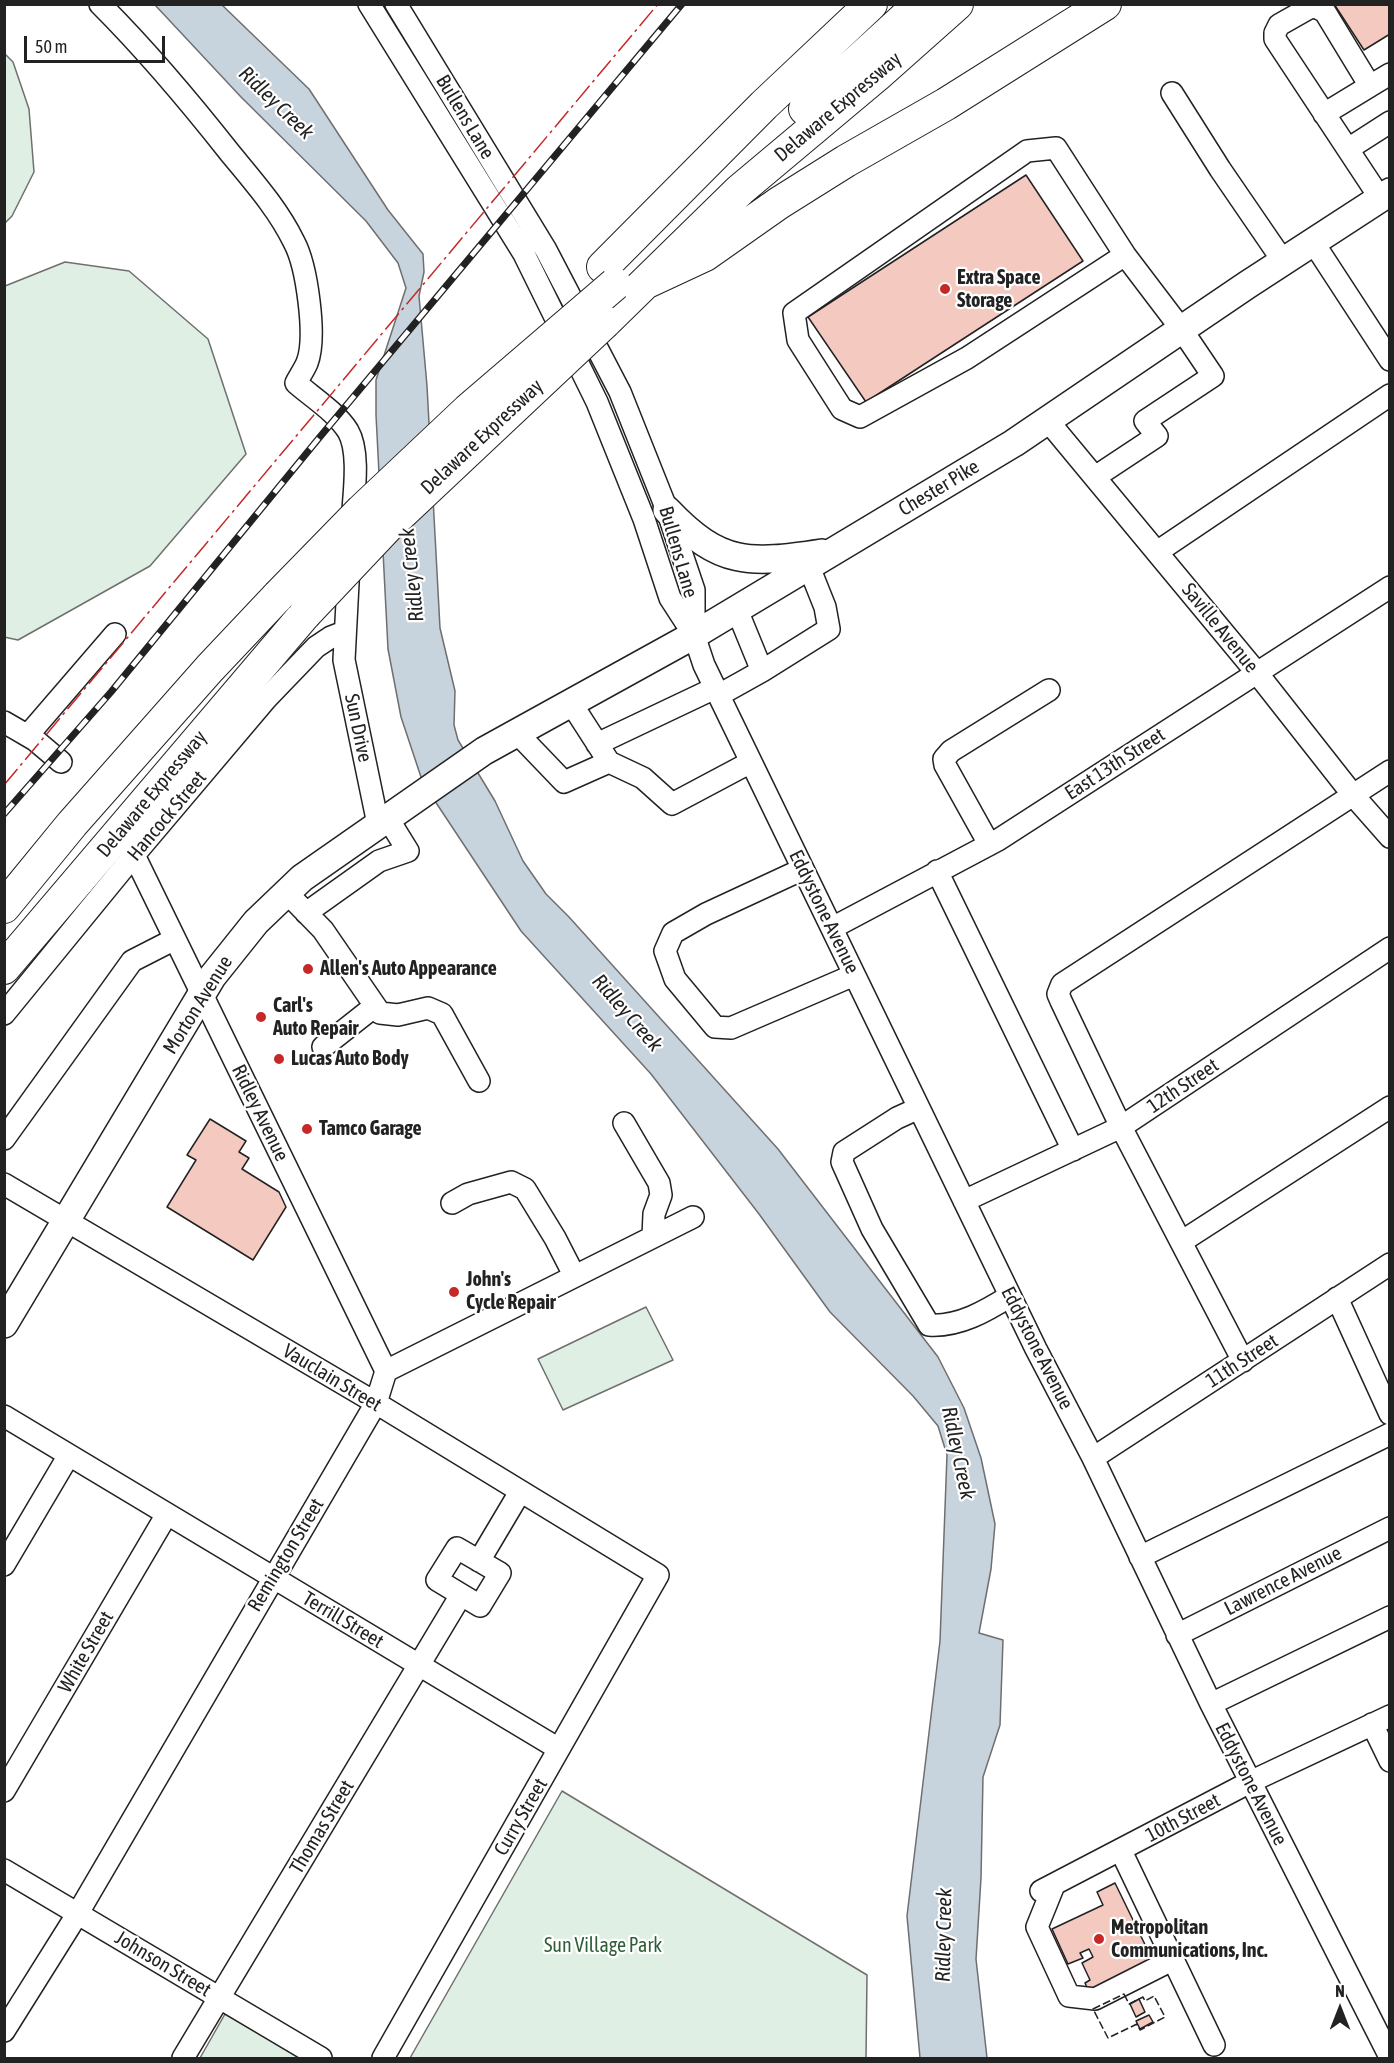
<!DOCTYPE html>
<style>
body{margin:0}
#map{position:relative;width:1394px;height:2063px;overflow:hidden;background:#fff;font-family:"Asap Condensed",sans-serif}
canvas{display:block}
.frame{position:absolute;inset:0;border:6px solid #222;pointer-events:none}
.north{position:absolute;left:1310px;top:1979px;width:60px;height:60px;-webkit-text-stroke:4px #fff;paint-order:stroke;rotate:0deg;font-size:16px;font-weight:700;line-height:24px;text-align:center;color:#222}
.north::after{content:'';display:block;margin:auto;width:21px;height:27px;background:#222;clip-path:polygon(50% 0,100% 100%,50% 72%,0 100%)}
.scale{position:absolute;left:24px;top:36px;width:141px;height:27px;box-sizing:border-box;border:3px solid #222;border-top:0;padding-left:8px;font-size:18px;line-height:21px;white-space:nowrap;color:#222;-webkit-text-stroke:4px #fff;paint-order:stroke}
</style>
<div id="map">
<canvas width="1394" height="2063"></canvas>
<div class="frame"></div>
<div class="north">N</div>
<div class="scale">50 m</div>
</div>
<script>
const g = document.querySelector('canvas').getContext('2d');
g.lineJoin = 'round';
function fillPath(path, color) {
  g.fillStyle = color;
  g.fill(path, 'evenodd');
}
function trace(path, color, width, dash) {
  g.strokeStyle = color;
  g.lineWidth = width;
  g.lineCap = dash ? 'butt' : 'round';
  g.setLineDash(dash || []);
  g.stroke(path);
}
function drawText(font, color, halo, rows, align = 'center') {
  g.font = font + ' "Asap Condensed",sans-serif';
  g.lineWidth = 4.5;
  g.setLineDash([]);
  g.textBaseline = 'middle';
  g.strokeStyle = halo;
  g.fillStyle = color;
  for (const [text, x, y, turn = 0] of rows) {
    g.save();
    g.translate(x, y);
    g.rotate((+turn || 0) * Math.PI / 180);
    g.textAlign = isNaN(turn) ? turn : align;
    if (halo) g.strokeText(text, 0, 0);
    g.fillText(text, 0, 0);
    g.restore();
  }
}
const green = new Path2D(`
 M5,54L13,62L29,109L34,172L12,216L5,223Z
 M65,262L129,271L208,339L246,454L150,566L18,640L4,637L5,286Z
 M646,1307L673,1360L563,1410L538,1359Z
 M562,1791L867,1975L866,2058H410Z
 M225,2014L303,2058H200Z`);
const water = new Path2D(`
 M155,5H222L309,89L388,210L423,254L424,272L419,296L427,386L440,628L455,691L454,725L458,740L495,801L523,861L546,894L569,917L778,1149L938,1357L964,1408L981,1458L995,1524L991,1569L979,1633L1003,1640L1000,1725L983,1777L981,1878L976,1959L987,2058H920L907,1916L940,1641L947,1455L938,1426L913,1396L830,1312L759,1214L651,1074L521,931L423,783L401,717L388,649L376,415V380L406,288L398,263L366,221L241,97Z`);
const building = new Path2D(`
 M1334,4H1390V34L1364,50Z
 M1026,175L1083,261L866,402L808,317Z
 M210,1119L246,1141L239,1152L249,1158L242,1169L279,1192L286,1207L253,1260L167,1207L196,1160L187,1155Z
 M1115,1883L1153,1961L1089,1992L1085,1983L1090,1980L1082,1963L1093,1957L1089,1949L1080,1953L1083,1958L1068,1964L1052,1929L1103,1905L1097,1892Z
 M1139,1999L1145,2012L1136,2017L1130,2004Z
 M1149,2015L1153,2022L1140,2029L1136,2021Z`);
const minor = new Path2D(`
 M100,4C147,51 189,101 230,153C253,181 278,209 294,242C307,266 317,338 307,363C304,370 299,377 296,383C312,397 336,412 348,431C361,453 353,499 352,524
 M369,4L524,254L597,402L644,519L670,598L694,635L704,665L1036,1349L1093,1458L1211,1704L1390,2057
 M396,4L546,250L620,392L667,510L694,590V635
 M1172,93L1220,169L1283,261
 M1324,114L1370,86
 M1348,149L1390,122
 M1380,198L1275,39V33L1279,25L1309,8L1316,7L1325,12L1370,86L1390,74
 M1313,242L1390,360
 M1048,421L1257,673L1353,795L1390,837
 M1095,477L1157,436L1145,421L1213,376L1182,330L1125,255L1056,148L1027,151L794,313L798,340L842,409L860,417L967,358L1125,255
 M1157,552L1390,395
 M349,564L344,660L378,824
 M737,610L762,671L829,629L825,607L809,567
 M719,695L762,671
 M571,703L609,762L643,778L672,804L751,762
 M4,722L35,740L61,762
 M517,733L564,782L609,762
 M28,735L115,634
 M597,744L715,688
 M989,844L945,765L944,759L951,751L1049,690
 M134,855L386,1371
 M803,869L706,914L673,933L665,951L675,979L715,1027L731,1028L854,975
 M937,871L1073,1150
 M286,892L323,930L380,1013L398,1015L428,1008L442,1014L479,1081
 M306,913L379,861L408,851L387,817
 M832,928L998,840L1390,587
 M4,1014L134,855L266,699L316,647L331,637L344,632
 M323,1047L375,1006
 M919,1108L897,1118L844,1152L842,1162L872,1229L929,1325C959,1327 986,1311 1010,1296
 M624,1123L659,1183L661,1195L654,1214L653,1237
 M4,1139L132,961L175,939
 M4,1184L376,1403L658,1575L383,2058
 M964,1201L1121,1127L1390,948
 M452,1203L468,1194L511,1182L525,1189L555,1238L574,1275
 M1181,1242L1390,1107
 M1337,1298L1390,1414
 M1243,1361L1121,1127L1061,1001L1058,994L1062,984L1390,771
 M4,1416L559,1749
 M1093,1458L1390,1264
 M457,1548L500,1573L480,1606L437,1580Z
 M1140,1557L1390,1434
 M479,1561L520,1492
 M4,1565L69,1455
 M1177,1635L1390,1528
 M1211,1704L1390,1617
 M1372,1724L1390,1761
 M4,1791L167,1514
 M1121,1851L1214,2045
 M4,1870L321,2058
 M1054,1885L1037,1927L1069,1996L1095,1999L1174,1959
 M1041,1891L1250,1782L1390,1716
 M4,2031L78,1913L376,1403L386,1371L693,1217
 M183,2058L461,1595`);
const major = new Path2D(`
 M667,510C720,566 749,564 822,553
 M4,1324L212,977L256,922L302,878L484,751L694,635L1014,443L1247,285L1390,192`);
const highway = new Path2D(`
 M805,109L920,4
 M603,267L764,105L871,4
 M647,282L705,255L779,203L846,161L946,104L1105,4
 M605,322L740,190L876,76L957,4
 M4,907L72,824L210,668L278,596
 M4,968L305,614`);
const rail = new Path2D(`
 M4,814L111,692L319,438L682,4`);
const highwayBridge = new Path2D(`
 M278,596L362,510L468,410L615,284
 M305,614L388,526L605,322`);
const fence = new Path2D(`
 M1124,1994L1129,2004L1143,1997L1145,2001L1154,1996L1165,2017L1140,2030L1137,2024L1108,2038L1093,2009Z`);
const power = new Path2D(`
 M4,785L658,4`);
const markers = [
 [945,289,6,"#c62828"],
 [308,969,6,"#c62828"],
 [261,1017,6,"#c62828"],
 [279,1059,6,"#c62828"],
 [307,1129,6,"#c62828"],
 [454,1292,6,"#c62828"],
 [1099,1939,6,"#c62828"]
];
const streetNames = [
 ["Delaware Expressway",838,107,-40],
 ["Bullens Lane",465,117,59],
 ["Delaware Expressway",482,437,-43],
 ["Chester Pike",939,488,-31],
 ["Bullens Lane",678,552,74],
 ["Saville Avenue",1220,628,51],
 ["Sun Drive",358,728,78],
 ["East 13th Street",1115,764,-33],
 ["Delaware Expressway",152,794,-50],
 ["Hancock Street",167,816,-50],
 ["Eddystone Avenue",824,912,64],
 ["Morton Avenue",198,1005,-58],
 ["12th Street",1183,1086,-34],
 ["Ridley Avenue",260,1113,64],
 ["Eddystone Avenue",1037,1348,63],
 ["11th Street",1242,1361,-33],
 ["Vauclain Street",332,1378,31],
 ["Remington Street",286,1555,-59],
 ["Lawrence Avenue",1283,1581,-27],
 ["Terrill Street",343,1620,31],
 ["White Street",86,1652,-60],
 ["Eddystone Avenue",1251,1784,63],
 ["Curry Street",521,1817,-60],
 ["10th Street",1183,1818,-28],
 ["Thomas Street",322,1827,-59],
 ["Johnson Street",163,1964,31]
];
const poiNames = [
 ["Extra Space",957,278],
 ["Storage",957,301],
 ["Allen's Auto Appearance",320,969],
 ["Carl's",273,1006],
 ["Auto Repair",273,1029],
 ["Lucas Auto Body",291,1059],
 ["Tamco Garage",319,1129],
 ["John's",466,1280],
 ["Cycle Repair",466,1303],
 ["Metropolitan",1111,1928],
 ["Communications, Inc.",1111,1951]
];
const parkNames = [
 ["Sun Village Park",603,1946]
];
const waterNames = [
 ["Ridley Creek",276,103,44],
 ["Ridley Creek",412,575,-96],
 ["Ridley Creek",627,1013,49],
 ["Ridley Creek",958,1453,78],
 ["Ridley Creek",944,1935,-89]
];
fillPath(green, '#e0efe3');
trace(green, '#6f6f6f', 1.5);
fillPath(water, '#c7d3dd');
trace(water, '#6f6f6f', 1.5);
fillPath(building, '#f3c9c0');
trace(building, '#222', 1.5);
trace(minor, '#222', 24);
trace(major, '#222', 30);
trace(highway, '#222', 34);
trace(minor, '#fff', 21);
trace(major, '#fff', 27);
trace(highway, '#fff', 32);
trace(rail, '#222', 7);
trace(rail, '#fff', 4.5, [14]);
trace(highwayBridge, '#222', 34, []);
trace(highwayBridge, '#fff', 32);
trace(fence, '#222', 1.5, [8, 3]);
trace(power, '#c62828', 1.5, [21, 4.5, 3, 4.5]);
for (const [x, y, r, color] of markers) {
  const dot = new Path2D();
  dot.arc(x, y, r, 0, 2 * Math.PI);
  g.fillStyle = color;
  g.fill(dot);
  trace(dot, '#fff', 2);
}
drawText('20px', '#222', '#fff', streetNames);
drawText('bold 20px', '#222', '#fff', poiNames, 'left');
drawText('20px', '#2f5e38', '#fff', parkNames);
drawText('italic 21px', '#222', '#fff', waterNames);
</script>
